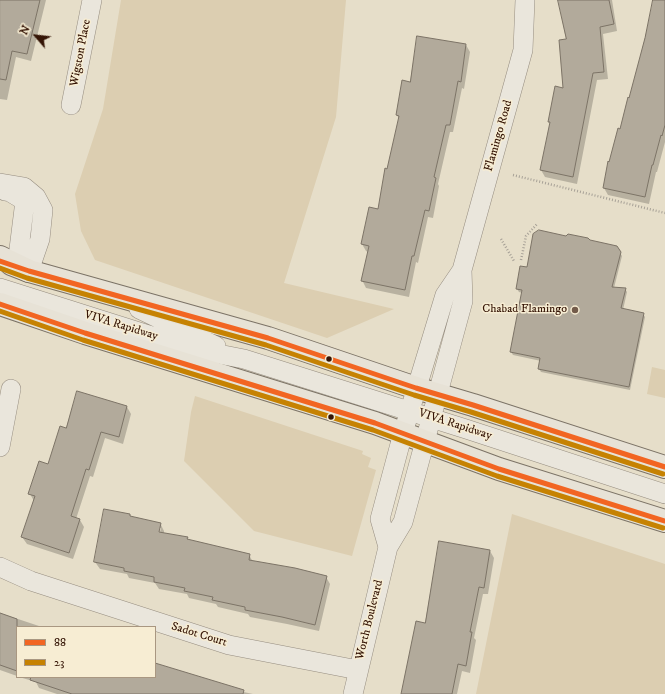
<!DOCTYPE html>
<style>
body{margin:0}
#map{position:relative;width:665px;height:694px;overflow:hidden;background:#e6dec9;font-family:"IM FELL DW Pica",serif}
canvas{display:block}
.legend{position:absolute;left:16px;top:626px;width:140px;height:52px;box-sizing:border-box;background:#f7edd3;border:1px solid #a99781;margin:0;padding:5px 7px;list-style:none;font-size:12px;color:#351506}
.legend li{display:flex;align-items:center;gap:8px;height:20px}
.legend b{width:20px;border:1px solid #a99781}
.north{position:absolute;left:16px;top:16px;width:40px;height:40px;-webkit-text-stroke:3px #f7edd3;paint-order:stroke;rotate:298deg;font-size:11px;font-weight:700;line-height:16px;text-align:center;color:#351506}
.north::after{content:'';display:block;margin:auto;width:14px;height:18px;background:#351506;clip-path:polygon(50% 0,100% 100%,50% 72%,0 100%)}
</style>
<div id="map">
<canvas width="665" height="694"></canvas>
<ul class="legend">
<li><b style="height:5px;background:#f26522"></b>88</li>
<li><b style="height:5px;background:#c68202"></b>23</li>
</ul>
<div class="north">N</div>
</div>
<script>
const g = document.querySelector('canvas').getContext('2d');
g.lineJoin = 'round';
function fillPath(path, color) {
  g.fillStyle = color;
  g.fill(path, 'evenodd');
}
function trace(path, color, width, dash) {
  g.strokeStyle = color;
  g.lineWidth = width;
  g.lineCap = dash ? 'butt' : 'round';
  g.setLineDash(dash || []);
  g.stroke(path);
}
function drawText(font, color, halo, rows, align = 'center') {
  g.font = font + ' "IM FELL DW Pica",serif';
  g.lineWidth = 3;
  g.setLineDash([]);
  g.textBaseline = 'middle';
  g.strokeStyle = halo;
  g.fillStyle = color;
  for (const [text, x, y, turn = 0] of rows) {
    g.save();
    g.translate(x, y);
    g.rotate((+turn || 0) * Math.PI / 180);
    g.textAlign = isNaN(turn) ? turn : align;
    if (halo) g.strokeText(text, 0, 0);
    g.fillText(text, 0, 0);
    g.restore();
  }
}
const green = new Path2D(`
 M121,0H346L336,117L284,283L394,309L327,338L95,260L81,231L75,194L103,109Z
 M652,367L665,370V398L647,394Z
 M195,396L363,451L362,454L371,458L368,467L376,470L352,556L254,531L184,461L191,412Z
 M512,514L665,564V694H476Z`);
const shadow = new Path2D(`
 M0,0H46L31,61L16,57L7,100L0,99Z
 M559,0H612L617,31L603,34L608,79L597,80L577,184L545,177L541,170L551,124L549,122L564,89L567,40Z
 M654,0H665V142L657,172H656L649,204L608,195L604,188L630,99Z
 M466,45L470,52L464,89L462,88L453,132H450L438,184L439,186L433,218L428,217L418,263L416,262L409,297L366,288L362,280L368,252L366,251L362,244L379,210L399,119L397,115L411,83Z
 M589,241L616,247L622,256L614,288L625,289L627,292L623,310L643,314L645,317L630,390L541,372L539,369L541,361L513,355L511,352L522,293L519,292L517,289L527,269Z
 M78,393L127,407L131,414L123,444L105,438L93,477L90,476L76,519L80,520L84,527L73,559L27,544L22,537L34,501L30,494L49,465L67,430Z
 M130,515L132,518L160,523L164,531V533L187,538L189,541L249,555L253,562L326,577L330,584L319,631L287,624L250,617L248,614L218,607L216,604L189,598L187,594L159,589L155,583L129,578L127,574L100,569L95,562ZM158,528H161L159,537Z
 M490,551L494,558L488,594H483L474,638L476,640L470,673L462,671L457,694H402L425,624Z
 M0,613L42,627H17V676L0,670Z
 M155,664L224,688L253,694H57L39,688L36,682L19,677H155Z`);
const building = new Path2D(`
 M0,0H40L27,54L12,51L6,80L0,79Z
 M558,0H609L614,24L600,27L604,72L593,73L573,177L540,170L550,122H548L555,86L563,88L559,40L566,39Z
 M653,0H665V125L662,136L661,135L653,165H652L645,197L603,188L608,161L609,162L618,128L620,129L628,97L629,98L645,38Z
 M417,36L466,44L461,82L458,81L450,125H446L434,177L436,178L429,211L425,210L414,256H412L405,290L361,281L369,246L361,244L369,207L378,209L385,168L387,169L399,116L396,115L402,80L410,82Z
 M539,230L566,236L568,234L588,238L590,240L617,246L621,252L612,287L626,288L621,308L644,313L629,387L538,369L540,358L510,352L522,290L516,289L520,266L527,267L533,234Z
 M77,391L127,406L119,437L101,432L89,470L86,469L71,516L80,519L69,553L21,537L35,496L28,494L39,461L48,464L60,426L66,428Z
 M104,509L130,514V516L161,523L159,532L188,537L187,539L250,554L249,560L295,568L327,576L315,625L282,617L245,610V607L212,600L213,597L184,591L185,588L154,582V577L124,571V568L94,562Z
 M439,541L490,550L484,588L479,587L470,632H472L466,666L458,664L452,694H401L416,621L425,623Z
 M0,613L17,619V671L0,665Z
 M155,663L244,690L243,694H72L30,680L31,677H155Z`);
const path = new Path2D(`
 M513,175L665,213
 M501,239L514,261
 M521,260L526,236L537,224`);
const minor = new Path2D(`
 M71,105L92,0
 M0,183L24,187L36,197L43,210L40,239L29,271
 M5,191L10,192L25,201L17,265
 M0,288L193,349L244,359L466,429L665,494
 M139,309L216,346
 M0,447L11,389
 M388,547L380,519L403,433L445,295L462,270
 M0,567L31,581L229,645L358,670
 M353,694L388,547L403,522L463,301L462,270L523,50L525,0`);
const major = new Path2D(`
 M11,264L29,271L268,338L416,388L473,405L665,467
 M0,304L85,333L375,423L499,469L665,521`);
const highway = new Path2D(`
 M0,257L29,271`);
const bus1 = new Path2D(`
 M0,261L29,271L268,338L416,388L473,405L665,467
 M0,304L85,333L375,423L499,469L665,521`);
const bus2 = new Path2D(`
 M0,268L27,278L266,345L414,395L471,412L663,474
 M0,311L83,340L373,430L497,476L663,528`);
const markers = [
 [575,310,4,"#735b4a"],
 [329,359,3.5,"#351506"],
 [331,417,3.5,"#351506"]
];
const streetNames = [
 ["Wigston Place",81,53,-79],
 ["Flamingo Road",499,136,-74],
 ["VIVA Rapidway",121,326,17],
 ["VIVA Rapidway",455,425,18],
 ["Worth Boulevard",370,620,-76],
 ["Sadot Court",199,635,17]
];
const poiNames = [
 ["Chabad Flamingo",567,310]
];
fillPath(green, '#dcceb1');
fillPath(shadow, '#0003');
fillPath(building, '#b2aa9b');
trace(building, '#7c7366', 1);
trace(minor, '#968d80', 20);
trace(major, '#7c7366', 24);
trace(highway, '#7c7366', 24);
trace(path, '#a7a197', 2.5, [1, 2]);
trace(minor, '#eae6dc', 19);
trace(major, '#e7e2d6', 22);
trace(highway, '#e7e2d6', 22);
trace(bus1, '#f26522', 5);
trace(bus2, '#c68202', 5);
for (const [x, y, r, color] of markers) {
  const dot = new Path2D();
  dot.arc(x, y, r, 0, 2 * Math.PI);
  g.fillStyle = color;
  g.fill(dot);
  trace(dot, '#f7edd3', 1.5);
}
drawText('12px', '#351506', '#f7edd3', streetNames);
drawText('12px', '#351506', '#f7edd3', poiNames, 'right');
</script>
